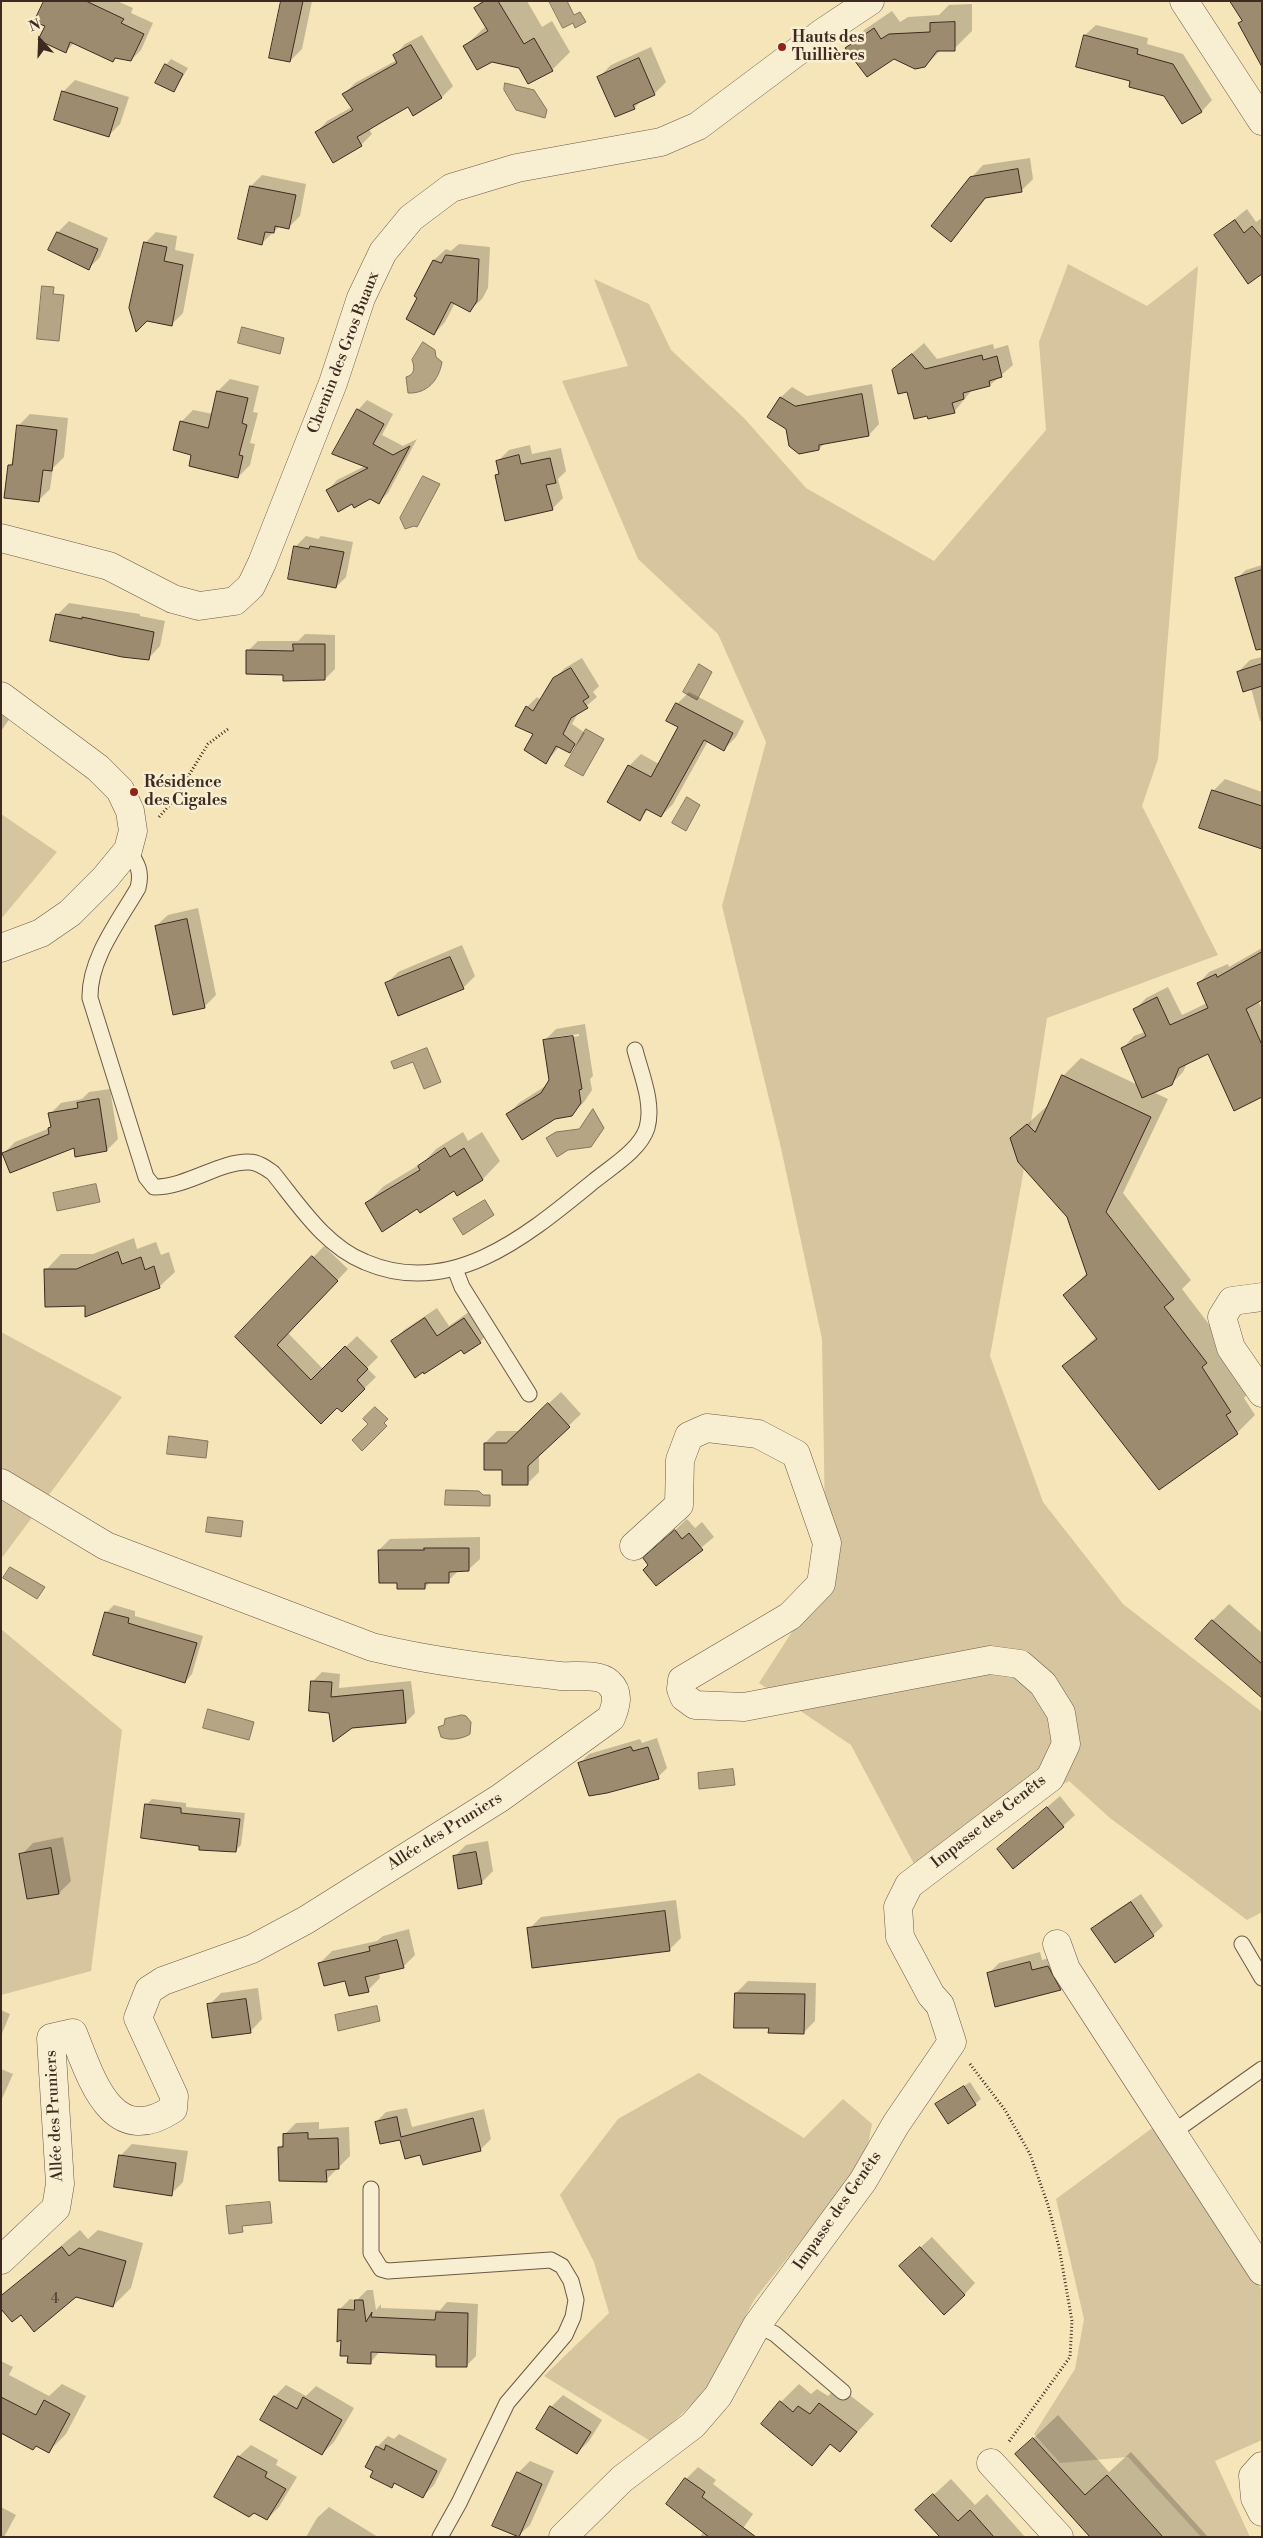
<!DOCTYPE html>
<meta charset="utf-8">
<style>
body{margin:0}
#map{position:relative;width:1263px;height:2538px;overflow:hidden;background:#f5e5b9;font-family:"Libre Bodoni",serif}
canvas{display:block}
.frame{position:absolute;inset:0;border:2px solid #3d2a20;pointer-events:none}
.north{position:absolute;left:15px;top:15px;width:50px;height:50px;-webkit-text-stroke:4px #f8eed2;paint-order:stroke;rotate:340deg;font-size:14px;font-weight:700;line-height:20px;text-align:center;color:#3d2a20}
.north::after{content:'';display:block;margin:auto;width:18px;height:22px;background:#3d2a20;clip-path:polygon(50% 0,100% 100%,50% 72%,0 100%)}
</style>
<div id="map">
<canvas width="1263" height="2538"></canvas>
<div class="frame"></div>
<div class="north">N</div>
</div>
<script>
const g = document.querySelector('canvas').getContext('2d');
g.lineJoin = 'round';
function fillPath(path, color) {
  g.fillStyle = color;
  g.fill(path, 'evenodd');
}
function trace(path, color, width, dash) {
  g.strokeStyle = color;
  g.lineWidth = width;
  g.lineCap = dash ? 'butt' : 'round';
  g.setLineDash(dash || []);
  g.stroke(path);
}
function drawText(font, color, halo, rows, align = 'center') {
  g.font = font + ' "Libre Bodoni",serif';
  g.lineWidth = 5;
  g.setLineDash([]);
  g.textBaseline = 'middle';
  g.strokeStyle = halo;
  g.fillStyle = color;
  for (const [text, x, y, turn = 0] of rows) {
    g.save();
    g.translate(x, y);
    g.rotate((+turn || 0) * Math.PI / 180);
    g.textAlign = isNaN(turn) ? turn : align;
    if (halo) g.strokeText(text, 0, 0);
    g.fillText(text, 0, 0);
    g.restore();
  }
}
const green = new Path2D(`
 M1068,264L1147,306L1198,266L1158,759L1142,806L1218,955L1047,1018L1022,1180L990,1356L1043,1502L1123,1604L1262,1712V1912L1247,1920L1110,1818L1069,1781L914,1864L851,1745L759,1683L826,1579L822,1339L781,1148L722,906L766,742L718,634L638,559L562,381L628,366L594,279L649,304L671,350L744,418L806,488L934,561L1046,430L1039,342Z
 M1,814L57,852L1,919Z
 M1,1332L122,1397L1,1559Z
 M1,1629L122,1730L91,1971L1,1995Z
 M699,2073L804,2138L843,2099L872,2124L865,2160L754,2300L707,2390L652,2442L544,2376L609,2313L594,2262L560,2195L618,2119Z
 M1155,2126L1262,2290V2440L1215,2461L1250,2537H1201L1128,2457L1060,2463L1034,2434L1075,2369L1084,2319L1056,2199Z`);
const water = new Path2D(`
 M549,1H567L574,15L580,12L586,22L575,28L573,23L563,28Z
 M505,83L534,90L547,110L545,118L516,110L504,90Z
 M42,286L54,287L53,294L64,295L59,341L37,339Z
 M242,327L284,338L280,354L238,343Z
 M423,342L435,350L436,357L442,362C439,380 427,394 408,393L406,377C415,375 415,367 412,360Z
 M423,476L440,484L417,527L414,526L405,529L400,518Z
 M699,664L712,672L697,700L683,692Z
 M586,729L604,739L583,776L565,766Z
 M687,797L700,805L686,831L672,823Z
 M427,1048L441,1082L424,1089L413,1062L394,1069L391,1062Z
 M593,1109L604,1128L591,1147L568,1150L557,1157L546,1138L556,1132L579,1129Z
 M96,1184L100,1202L57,1211L53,1193Z
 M485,1200L494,1215L463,1235L453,1219Z
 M375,1407L388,1419L384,1423L387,1426L362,1451L352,1440L368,1424L363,1419Z
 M169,1436L208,1441L206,1458L167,1454Z
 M446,1490L479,1491L483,1495H490V1506L445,1505Z
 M208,1517L243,1521L241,1537L206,1532Z
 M10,1567L45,1587L37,1599L3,1578Z
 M208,1709L254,1722L249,1740L203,1728Z
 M462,1715L466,1716L471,1722L470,1734C463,1739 449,1741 441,1737L438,1727L444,1725L445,1719Z
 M733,1769L735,1785L699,1789L698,1773Z
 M377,2006L380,2021L338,2031L335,2015Z
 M270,2202L272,2223L242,2226L243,2232L229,2234L226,2206Z`);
const shadow = new Path2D(`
 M45,1H117L133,8L131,13L153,23L141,50L131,60L117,57L113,60L75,42L66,51L46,26Z
 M282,1H312L302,49L290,61Z
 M482,1H527L542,27L552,21L570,52L552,70L520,67L465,46L486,26L475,8Z
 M972,4V31L954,49L941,50L925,66L846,48L864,30L892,11L900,22L908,17L939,15L949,5Z
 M1096,25L1148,38L1147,44L1183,54L1212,100L1202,111L1182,122L1165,95L1132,80L1077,66L1085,35Z
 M422,35L453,86L442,97L413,114L408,106L369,129L372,134L361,145L316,133L327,121L352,107L344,94L355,83L397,60L394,56L405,44Z
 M651,47L666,82L654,94L642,100L634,108L599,77L611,65Z
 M171,59L188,68L174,91L166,65Z
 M75,80L129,97L120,124L108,136L63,92Z
 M1030,158L1033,179L1021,191L988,196L951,240L971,178L983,165Z
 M262,175L306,184L300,216L288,228L280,226L262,243L251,186Z
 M1247,209L1256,222L1262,218V272L1215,235Z
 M69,221L108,238L100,257L89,268L50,250L58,232Z
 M156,232L177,236L175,250L194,254L183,313L172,324L145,243Z
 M459,244L490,247L488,288L482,299L470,310L455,303L445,322L434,334L419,298L415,296L434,260L446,249L451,251Z
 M924,343L937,359L993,344L994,349L1008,345L1013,365L990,385L972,390L954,412L908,390L893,370Z
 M230,379L259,386L253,412L258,413L250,443L255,444L250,465L238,477L193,454L181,422L193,410L213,414L218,391Z
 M872,384L879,424L869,435L825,443L819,449L769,416L781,397L792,387L807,396Z
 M367,400L393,414L382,435L403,446L417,439L388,493L379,502L370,498L353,503L328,490L337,480L365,466L333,453L358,410Z
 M30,414L68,418L64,457L53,468L50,489L38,501L9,466L14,460L18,426Z
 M530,445L532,454L561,448L566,471L558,479L563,498L552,509L497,475L500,472L498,461L509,450Z
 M306,536L318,539L321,536L353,542L346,577L336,587L296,546Z
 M1262,565V631L1236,579L1246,570Z
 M69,603L140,614V616L165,621L160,646L148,659L57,615Z
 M305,634L335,635V669L325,679L285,674L248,651L258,641H298Z
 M1262,657V721H1260L1251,688L1238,672L1250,660Z
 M582,658L599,686L593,692L597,697L578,713L572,724L585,733L580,741L570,751L560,746L546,762L527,707L537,697L541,700L554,679L565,668Z
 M689,692L744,721L736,737L724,749L708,741L673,804L661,816L649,809L639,819L609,802L629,766L641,754L659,764L680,726L677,704Z
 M1,701L15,711L1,731Z
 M1225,779L1262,792V848L1200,828L1214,790Z
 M198,908L216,995L204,1007L156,926L168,915Z
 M462,945L475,976L463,988L386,984L398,972Z
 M1262,948V998L1258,1001L1262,1009V1096L1208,1053L1187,1063L1183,1072L1171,1084L1153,1092L1168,1099L1123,1193L1191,1280L1182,1289L1224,1344L1248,1393L1244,1398L1255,1415L1237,1433L1159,1488L1064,1367L1097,1336L1065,1295L1087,1273L1068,1216L1012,1138L1046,1107L1047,1109L1063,1076L1081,1058L1138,1085L1123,1048L1134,1036L1145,1032L1135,1010L1146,998L1168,987L1182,1015L1207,1003L1198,984L1209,972L1228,964L1229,967Z
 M585,1024L593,1076L590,1079L592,1090L584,1102L571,1114L507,1115L519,1103L547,1085L550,1080L544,1041L556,1029ZM579,1034V1036L556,1040V1037Z
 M110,1089L118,1139L107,1150L75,1147L4,1153L15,1142L50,1128L52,1126L50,1114L61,1103L82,1099L89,1092Z
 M463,1132L468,1141L482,1132L500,1161L483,1179L458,1194L455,1189L366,1204L384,1186L424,1162L436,1149Z
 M134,1238L137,1249L156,1242L161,1255L169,1252L175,1272L159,1287L86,1305L46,1270L61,1254H93Z
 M324,1246L348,1269L288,1333L323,1369L357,1336L378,1357L367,1368L376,1377L342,1410L237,1337Z
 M476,1307L491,1330L480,1342L462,1348L393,1341L404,1330L437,1308L449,1326Z
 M561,1392L581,1414L539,1454V1472L527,1484L504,1469L485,1443L497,1431H519Z
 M687,1519L695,1528L702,1522L714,1537L657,1584L650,1565L657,1547Z
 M480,1537V1559L468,1570H459L448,1581H431L425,1588L398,1582L379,1550L390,1539Z
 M1229,1604L1262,1633V1697L1212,1621Z
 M114,1605L135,1611V1616L203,1636L192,1674L185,1682L106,1613Z
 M322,1672L340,1674L339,1688L411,1681L415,1713L406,1722L330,1712L313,1681Z
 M657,1738L667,1768L658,1777L580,1763L589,1754L640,1739L642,1743Z
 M1060,1796L1075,1815L1063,1826L999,1849Z
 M152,1799L186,1803V1807L245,1813L241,1845L235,1851L201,1845L146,1805Z
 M63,1837L71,1881L59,1893L21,1855L33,1843Z
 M488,1841L493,1871L481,1883L454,1857L466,1845Z
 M1141,1894L1163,1926L1153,1935L1093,1929L1103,1919Z
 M676,1900L681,1938L669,1950L529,1929L541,1917Z
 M409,1929L415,1955L403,1967L379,1972L380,1978L368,1990L320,1963L332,1951L377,1941L383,1936Z
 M1040,1952L1042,1960L1059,1956L1071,1978L1060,1988L988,1974L999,1963Z
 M748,1981L816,1983L815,2021L803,2033L770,2027L736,1993Z
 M258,1988L262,2019L250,2032L209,2005L221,1993Z
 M1,2010L10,2014L1,2036Z
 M1,2069L13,2074L1,2101Z
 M970,2082L981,2099L975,2104L937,2105Z
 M407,2108L412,2127L484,2109L491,2139L480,2150L421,2153L376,2122L386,2112Z
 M319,2122V2129L349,2127L350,2156L326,2180L280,2147L284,2143V2135L296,2123Z
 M132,2144L188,2151L183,2182L171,2194L120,2156Z
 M80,2230L88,2239L98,2230L143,2243L131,2288L113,2306L76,2296L21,2314L1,2296Z
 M932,2237L975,2283L964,2295L912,2255Z
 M367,2290H373L376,2310L381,2304V2308L440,2310L447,2302L478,2304L476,2356L466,2366L438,2353L380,2351L370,2363L349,2355L342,2338L339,2310L350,2299L357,2300Z
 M1,2361L13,2367L9,2375L49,2396L62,2384L86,2396L66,2434L49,2451L1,2432Z
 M799,2384L811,2394L817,2389L828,2396L838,2386L874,2414L840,2451L831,2444L812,2464L781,2402Z
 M286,2385L306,2396L316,2386L354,2408L334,2442L322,2454L274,2397Z
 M563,2395L602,2420L589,2441L577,2453L551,2407Z
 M1058,2415L1109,2472L1131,2452L1208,2537H1092L1017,2454Z
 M399,2434L447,2459L434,2485L423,2496L396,2482L392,2486L375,2470L377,2447L388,2436L394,2439Z
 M251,2445L278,2460L276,2465L297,2477L279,2507L267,2519L216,2496L239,2456Z
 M530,2461L554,2471L530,2525L518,2536V2473Z
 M698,2467L716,2480L713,2484L753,2514L737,2537H700L704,2531L686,2479Z
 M951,2479L975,2505L987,2494L1025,2537H941L917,2510Z
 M1,2507L16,2515L4,2537H1Z
 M329,2507L378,2537H306L317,2518Z`);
const building = new Path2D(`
 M44,1H86L124,19L121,23L144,34L131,61L115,58L113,62L70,42L66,53L38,40L45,26L34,22Z
 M281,1H303L290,62L269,58Z
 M485,1H498L524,44L534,38L553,71L528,84L519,68L492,62L477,70L463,46L488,31L474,8Z
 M1230,1H1262V67L1238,23L1242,21Z
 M955,22V51H937L925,67L915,69L894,59L867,77L845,48L874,28L881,39L889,34L930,32V23Z
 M1084,35L1138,49L1137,54L1173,64L1202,112L1182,124L1164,96L1129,87L1130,81L1076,67Z
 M411,45L442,98L413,116L408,107L382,122L357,137L362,146L333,163L315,132L353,110L342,94L397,63L393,55Z
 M639,58L655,95L633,105L635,109L615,117L597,77Z
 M165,64L183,74L174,92L155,83Z
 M62,91L118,108L109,137L54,120Z
 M1018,169L1022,192L985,198L951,242L931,226L970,177Z
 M250,186L296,195L289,229L275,226L274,233L265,232L262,245L238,239Z
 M1235,220L1244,233L1252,226L1262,238V274L1248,284L1214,235Z
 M57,232L98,249L89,270L48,250Z
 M144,242L167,247L164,261L183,265L172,326L147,321L136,332L129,308Z
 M446,255L479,259L477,301L470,312L451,302L434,335L406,319L417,298L414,296L433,260L441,263Z
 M912,354L925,369L982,355L983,360L997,356L1002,377L989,381L990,386L963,393L964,399L952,403L955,413L928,419L927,416L914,419L907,392L898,394L892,370Z
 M217,391L248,398L242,423L247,425L239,455L243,456L238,478L189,466L191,455L173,450L180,421L208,428Z
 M862,394L869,436L819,445V450L799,454L789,446L786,429L767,417L780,397L795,406Z
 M357,409L384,424L373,444L393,455L410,446L379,504L370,499L354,508L352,504L338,512L326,490L368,468L332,454Z
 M17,425L57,430L52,471L43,470L39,502L4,498L8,465H12Z
 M519,455L521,464L550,458L556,483L546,485L553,510L505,521L495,475L499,474L496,461Z
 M294,546L309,549L310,546L344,552L336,588L288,579Z
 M1262,570V649L1256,650L1235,578Z
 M56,614L82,619V617L154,632L149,660L122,657L50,641Z
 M293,644H325V680L283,681V675L246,674V650L293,651Z
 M1262,664V686L1243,692L1237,672Z
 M571,668L589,697L583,701L588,708L571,718L563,734L575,744L570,753L556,746L546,764L524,750L533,734L515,726L526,706L533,711L553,678Z
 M676,703L733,733L724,751L704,740L661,817L646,809L640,821L607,802L628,765L651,777L678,727L666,721Z
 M1212,790L1262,806V849L1199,828Z
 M187,919L205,1008L173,1015L155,926Z
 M1262,952V1000L1246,1009L1262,1045V1097L1234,1111L1208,1054L1179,1068L1172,1085L1142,1098L1121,1048L1146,1036L1133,1009L1157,997L1170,1025L1208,1008L1197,983L1216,974L1217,977Z
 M450,957L464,989L398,1016L385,983Z
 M573,1036L582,1089L579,1090L581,1103L572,1116L555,1119L522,1140L506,1114L541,1093L549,1080L543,1040Z
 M1062,1075L1151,1117L1106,1212L1174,1299L1164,1307L1207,1363L1202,1367L1231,1412L1226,1415L1238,1434L1159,1490L1062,1366L1097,1339L1063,1295L1087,1275L1067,1217L1018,1162L1010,1138L1027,1124L1035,1132Z
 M99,1099L107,1151L75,1157L74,1148L10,1173L2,1153L49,1134L48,1128L51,1127L48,1113L78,1108L77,1103Z
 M445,1148L450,1157L464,1148L483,1180L457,1196L454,1191L420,1213L417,1209L382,1232L365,1203L420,1170L418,1166Z
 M118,1252L122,1264L141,1257L145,1270L154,1266L160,1288L85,1317V1306L45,1307L44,1269H76Z
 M312,1256L338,1281L277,1345L311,1380L345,1346L368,1369L357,1380L365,1389L342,1412L337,1408L321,1424L235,1337Z
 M425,1318L437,1336L464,1318L481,1343L464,1354L461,1350L424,1374L423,1372L415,1378L391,1341Z
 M548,1403L570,1427L528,1466V1485H502V1470H484V1443H506Z
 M675,1530L682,1539L689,1533L703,1550L656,1586L643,1570L648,1565L643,1558Z
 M424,1548H469V1571L449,1572V1583H425V1589H397V1583H379L378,1550H424Z
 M105,1612L129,1618L128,1623L141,1627L197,1643L185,1683L93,1655Z
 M1212,1620L1262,1664V1698L1195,1639Z
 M311,1681L332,1682L331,1697L403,1690L406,1723L352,1728L333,1742L329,1713L309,1711Z
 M631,1747L633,1751L648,1747L659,1779L607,1793L589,1796L578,1763Z
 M145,1804L181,1808V1813L240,1819L236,1852L199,1850V1846L141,1838Z
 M1047,1807L1064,1827L1013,1869L997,1849Z
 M51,1848L59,1894L27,1899L19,1854Z
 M476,1852L482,1884L458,1889L453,1856Z
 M1131,1902L1154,1936L1115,1963L1091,1929Z
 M665,1911L670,1951L532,1968L527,1928Z
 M397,1940L404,1968L365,1977L369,1992L349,1996L345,1981L324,1986L318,1963L370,1951L369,1947Z
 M1030,1962L1032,1970L1048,1966L1061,1990L995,2007L987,1973Z
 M735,1993L805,1994L804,2034L768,2033L769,2028H734Z
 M246,1999L251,2033L212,2038L207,2004Z
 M964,2086L976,2105L948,2124L935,2104Z
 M397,2117L401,2137L473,2118L481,2151L423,2165L420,2155L405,2159L400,2140L380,2144L375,2122Z
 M308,2133V2139L338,2138L339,2169L326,2170L327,2182L279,2181L278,2147H283V2134Z
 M119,2155L176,2163L172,2196L114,2187Z
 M62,2247L69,2256L79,2248L126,2261L113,2307L76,2297L34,2332L21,2315L12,2322L1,2309V2296Z
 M920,2247L965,2295L944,2315L899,2266Z
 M355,2300H363L366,2322L372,2312L371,2317L435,2320L436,2312L468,2313L467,2367H436V2355L371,2352V2364L347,2363L348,2356H340L341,2340L337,2342L338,2309L354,2310Z
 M274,2396L297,2409L303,2397L342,2420L322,2455L260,2420Z
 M1,2397L36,2415L44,2400L70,2414L49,2453L36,2446L33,2450L1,2433Z
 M780,2401L793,2412L798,2406L810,2414L819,2403L857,2432L840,2452L830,2444L812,2466L761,2424Z
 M550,2406L591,2432L577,2454L536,2429Z
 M1033,2438L1085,2495L1107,2475L1163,2537H1090L1015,2454Z
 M386,2445L437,2471L423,2498L394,2483L392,2488L370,2477L373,2471L365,2467L376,2446L384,2450Z
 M238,2456L267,2472L265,2477L286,2489L267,2520L254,2513L249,2517L214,2497Z
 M517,2472L542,2484L519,2537L492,2526Z
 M685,2478L705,2492L702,2497L756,2537H709L666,2504Z
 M933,2494L958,2521L970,2510L994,2537H940L915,2510Z`);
const path = new Path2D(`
 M159,817L173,801L208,744L228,729
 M970,2064L1005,2110L1030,2154L1048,2205L1059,2247L1072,2321L1070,2357L1008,2443`);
const lane = new Path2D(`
 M128,850C138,864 142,872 138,888C119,921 89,959 90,998L146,1177L154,1187C188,1187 220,1161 249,1162C258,1162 266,1168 273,1173C299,1205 325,1246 365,1262C453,1300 530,1233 594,1181C611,1167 640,1150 647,1128C654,1103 641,1074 635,1050
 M455,1269L462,1287L529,1394
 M1242,1944L1262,1978
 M1172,2133L1262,2069
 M371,2189V2253L381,2269L388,2271L551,2260L562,2266L571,2281L576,2300L573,2317L565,2335L507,2403L459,2503L440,2537
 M757,2325L775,2334L843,2392`);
const street = new Path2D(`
 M1184,1L1262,121
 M1,538L109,566L173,599L199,606L235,601L251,586L262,563L333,383L361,298L383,252L411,218L451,188L517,168L661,142L698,126L822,33L870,1
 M1,696L98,768L120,790L130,811L133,831L128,850L105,878L70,913L41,933L1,948
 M1262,1297L1232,1301L1222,1317L1231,1348L1262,1393
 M1,1483L106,1546L372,1647C434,1662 497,1669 561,1676C574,1677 599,1673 609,1683C620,1693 616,1706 611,1718L500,1798L306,1920L252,1949L163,1981L149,1990L138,2018L174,2096L173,2109C111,2150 91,2077 73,2033L51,2038L60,2184L56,2208L1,2260
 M1057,1944L1066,1969L1262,2271
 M991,2463L1059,2537
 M1262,2466L1253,2476L1255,2498L1262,2512
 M563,2537L622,2479L693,2425L718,2396L757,2325L863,2181L896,2124L952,2042L940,2005L931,1995L900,1937L898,1907L909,1885L1050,1778L1066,1744L1061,1713L1043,1684L1020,1664L990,1660L744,1707L695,1705L684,1697L681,1689L682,1680L790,1616L821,1584L827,1543L796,1454L758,1434L707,1428L689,1436L680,1460L679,1505L634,1546`);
const markers = [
 [782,47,5,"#8f2418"],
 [134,792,5,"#8f2418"]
];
const numberNames = [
 ["4",55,2300]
];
const poiNames = [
 ["Hauts des",792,38],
 ["Tuillières",792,56],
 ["Résidence",144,783],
 ["des Cigales",144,801]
];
const streetNames = [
 ["Chemin des Gros Buaux",344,353,-69],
 ["Impasse des Genêts",989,1822,-38],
 ["Allée des Pruniers",445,1832,-32],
 ["Allée des Pruniers",55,2116,-93],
 ["Impasse des Genêts",838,2211,-55]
];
fillPath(green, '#d6c59f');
fillPath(water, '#b6a585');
trace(water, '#86745d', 1);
fillPath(shadow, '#0003');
fillPath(building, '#9d8b70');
trace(building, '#3d2a20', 1);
trace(lane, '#6b5946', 17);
trace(street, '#6b5946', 29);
trace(path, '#3d2a20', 3, [1, 2.5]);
trace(lane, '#f8eed2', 15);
trace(street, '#f8eed2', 28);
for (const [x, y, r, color] of markers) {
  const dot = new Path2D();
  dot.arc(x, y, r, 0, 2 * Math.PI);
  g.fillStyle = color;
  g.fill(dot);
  trace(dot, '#f8eed2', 2);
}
drawText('14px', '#554234', null, numberNames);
drawText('bold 16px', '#3d2a20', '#f8eed2', poiNames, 'left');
drawText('16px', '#3d2a20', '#f8eed2', streetNames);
</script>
